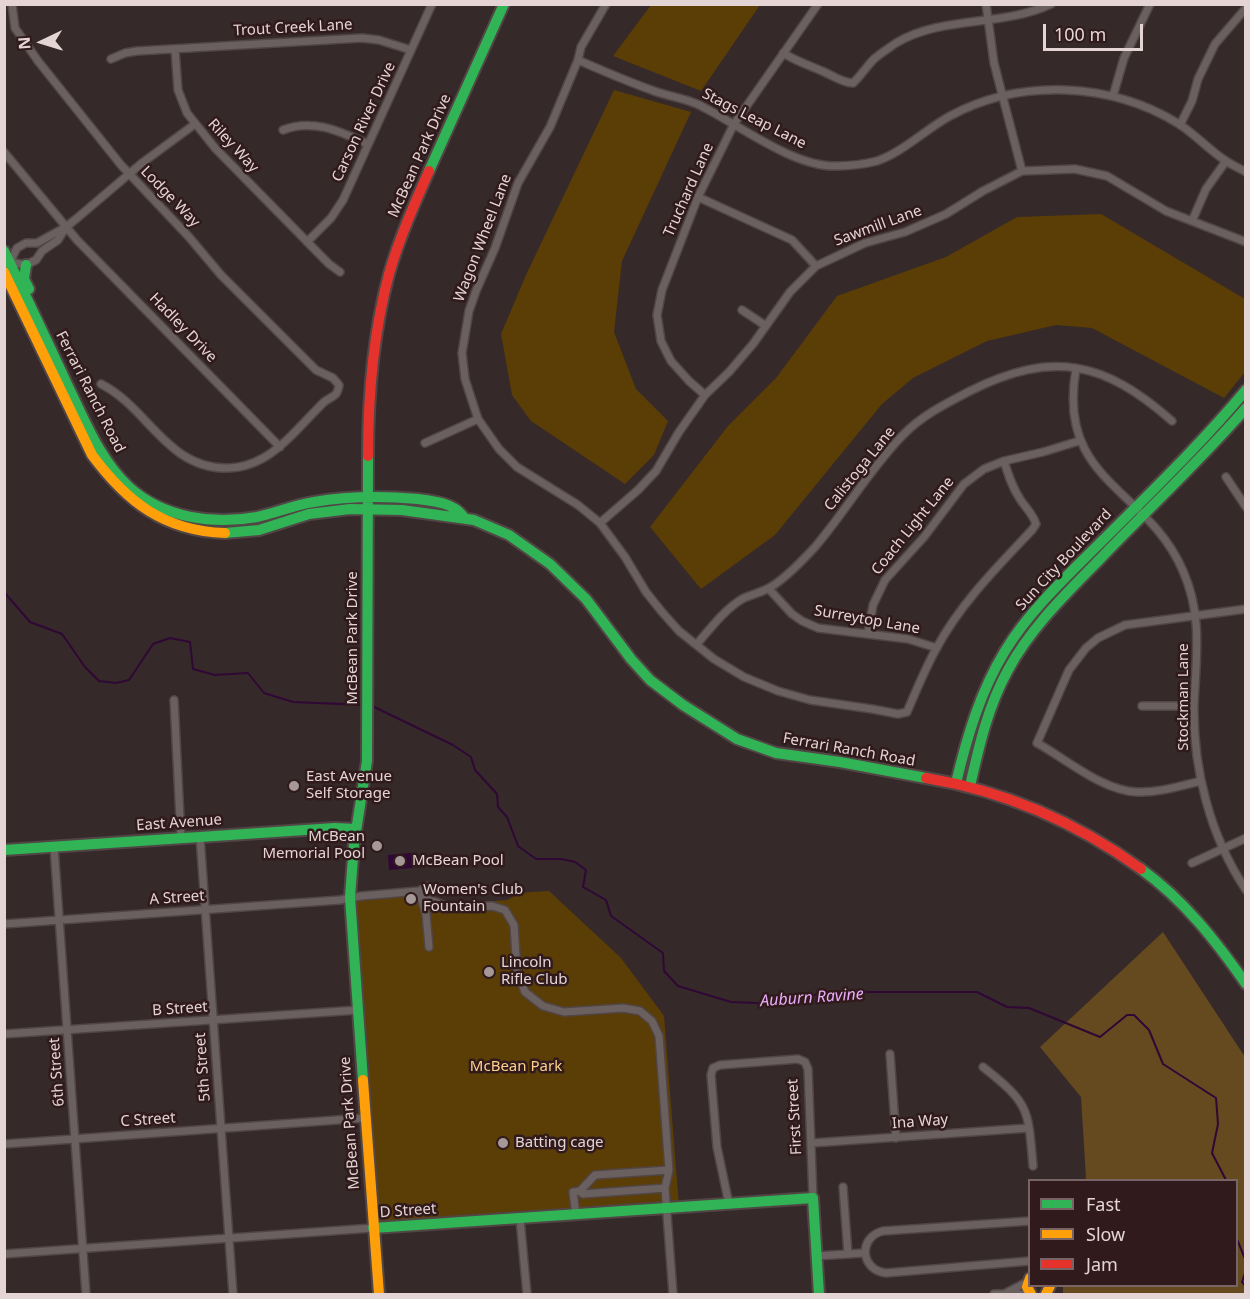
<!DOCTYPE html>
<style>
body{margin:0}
#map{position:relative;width:1250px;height:1299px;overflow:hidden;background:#362929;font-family:"Noto Sans",sans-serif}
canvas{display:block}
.frame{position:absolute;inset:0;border:6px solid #e4d4d4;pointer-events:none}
.legend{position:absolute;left:1028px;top:1179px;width:210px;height:108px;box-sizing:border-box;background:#301a1b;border:2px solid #786465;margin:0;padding:8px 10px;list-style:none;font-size:18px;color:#e4d4d4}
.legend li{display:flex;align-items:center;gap:12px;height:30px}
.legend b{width:30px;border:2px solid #786465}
.north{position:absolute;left:12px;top:12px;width:60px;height:60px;-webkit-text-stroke:4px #301a1b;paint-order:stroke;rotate:266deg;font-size:16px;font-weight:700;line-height:24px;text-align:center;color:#e4d4d4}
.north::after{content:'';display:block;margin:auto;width:21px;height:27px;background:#e4d4d4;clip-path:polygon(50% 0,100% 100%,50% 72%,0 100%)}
.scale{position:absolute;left:1043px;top:24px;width:100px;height:27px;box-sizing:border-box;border:3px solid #e4d4d4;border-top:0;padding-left:8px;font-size:18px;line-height:21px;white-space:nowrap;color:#e4d4d4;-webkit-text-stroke:4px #301a1b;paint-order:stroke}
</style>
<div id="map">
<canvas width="1250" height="1299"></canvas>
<div class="frame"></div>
<ul class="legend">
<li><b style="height:8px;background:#30b455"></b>Fast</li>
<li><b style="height:8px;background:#ff9f0a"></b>Slow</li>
<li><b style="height:8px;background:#e5322d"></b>Jam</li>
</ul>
<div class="north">N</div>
<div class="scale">100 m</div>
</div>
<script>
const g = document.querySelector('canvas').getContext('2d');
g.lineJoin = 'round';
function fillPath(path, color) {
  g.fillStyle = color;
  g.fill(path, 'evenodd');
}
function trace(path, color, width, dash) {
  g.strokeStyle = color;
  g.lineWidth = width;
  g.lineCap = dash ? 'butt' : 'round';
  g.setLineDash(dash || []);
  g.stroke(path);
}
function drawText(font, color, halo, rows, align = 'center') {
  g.font = font + ' "Noto Sans",sans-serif';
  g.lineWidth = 5;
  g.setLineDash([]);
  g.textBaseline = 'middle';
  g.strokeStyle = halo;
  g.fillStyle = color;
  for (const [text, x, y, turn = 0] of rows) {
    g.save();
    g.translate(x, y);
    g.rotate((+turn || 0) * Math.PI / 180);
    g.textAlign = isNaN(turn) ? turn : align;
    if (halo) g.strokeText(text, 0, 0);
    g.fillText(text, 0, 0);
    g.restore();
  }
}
const green = new Path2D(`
 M651,5V4L760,5L701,91L613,56Z
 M614,90L691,112L622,261L614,332L636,389L668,421L654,455L625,484L531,421L512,395L501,334L526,275Z
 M1101,214L1245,299V372L1224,398L1092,328L1056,325L987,341L913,378L882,404L775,535L701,589L650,527L728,426L776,378L837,296L946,257L1017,217Z
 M421,890L453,904L507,900L516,895L517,893L549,891L621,958L664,1016L679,1206L377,1226L354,897Z`);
const forest = new Path2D(`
 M1163,932L1245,1057V1294H1063V1286H1236V1180H1085L1086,1178L1081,1097L1040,1047Z`);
const water = new Path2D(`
 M411,853L412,868L389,870L388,855Z`);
const stream = new Path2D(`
 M4,592L30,622L62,634L85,667L99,681L116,683L129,680L153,644L170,638L190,642L193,669L215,675L248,673L264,693L293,702L365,705
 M370,705L453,745L471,757L475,770L497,794L498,807L507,817L518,846L536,859H561L575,862L586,870L583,887L606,900L611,916L663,953L664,971L678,986L731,1002L780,1004L818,994L867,992H977L1007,1007L1029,1008L1100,1037L1127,1015H1134L1149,1030L1163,1064L1216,1098L1218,1124L1212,1153L1226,1180
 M1236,1237L1246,1261
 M1246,1270L1242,1282L1246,1287`);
const street = new Path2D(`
 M12,4L15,28L38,61L121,165L189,237L221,275L316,370L333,378L339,385C339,387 337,393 336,394C333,397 328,399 324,402C313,413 303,424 292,435C274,453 255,467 229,468C167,470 149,408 101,384
 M606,4L581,47L578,60L550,127L518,183L495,248L476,291L469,311L462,353L465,379L478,419L499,449L517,467L578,505L600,523L625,557L646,592L662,612L679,631L714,659L744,677L778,691L810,700L872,709L898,714L907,712C916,691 925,669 936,649C960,604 997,567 1032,530L1036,524C1033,514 1025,507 1020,499C1012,487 1008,474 1004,461
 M986,4L994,63L1022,171
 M175,49L178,90L187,113L215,148L329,264L340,272
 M783,53C796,61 808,65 822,71C832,75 842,83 853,83C861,76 866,67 874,59C881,53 889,48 896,43C943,15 1003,27 1051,4
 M111,59L125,53L137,51L362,38L379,40L411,50
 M578,60C603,71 629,82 654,91C668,96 684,98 697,104C737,123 792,167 836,166C848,166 865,164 877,161C903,152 926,129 950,116C1021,78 1111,82 1179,124C1196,135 1209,150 1226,161C1232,165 1239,168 1246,172
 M1113,96L1124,58L1150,4
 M1180,125L1192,101L1198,79L1215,44L1246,8
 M283,130C313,118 341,132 368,144
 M4,152L77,240L280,447
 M698,197L792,240L816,266
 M1192,221L1206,189L1226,161
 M66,227L37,243H26L17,248L10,262L26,265L36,260L42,251L58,240L66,227L76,219L142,163L195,124
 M307,242L331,218L343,200L432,4
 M742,310L766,326
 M1076,369C1056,482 1147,487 1183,571C1203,616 1196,657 1194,705C1193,769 1210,836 1246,890
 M705,395L689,381L671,361L661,341L657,315L662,290L698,197L734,124L818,4
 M425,443L478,419
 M1226,477L1246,507
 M600,523L638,490L656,471L679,432L705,395L729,372L753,344L790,292L816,266L865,243L905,232L946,214L983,191L1022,171L1075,169L1107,176L1166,211L1246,242
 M769,589L792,614L802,621L818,628L908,639L937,648
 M868,634L873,605L885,580L924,537L964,484L984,469L1004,461L1043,452L1079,441
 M697,644C710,629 724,610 742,599C750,595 759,593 767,589C782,582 803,560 815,547C845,512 869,470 902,436C921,416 945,404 970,391C1053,350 1104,361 1172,421
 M174,700L181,838
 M1142,706H1194
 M1201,781C1180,786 1158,793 1137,792C1103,791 1066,759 1037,743L1069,670L1086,648L1098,638L1125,625L1246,609
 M200,837L233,1294
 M54,847L86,1294
 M1192,863L1246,838
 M419,891L428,886
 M421,897L452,908L492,906L505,910L514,925L517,971L525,992L543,1006L564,1012L623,1008L640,1011L652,1021L659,1036L666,1130L669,1170L665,1188L673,1294
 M4,924L340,900L361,896L419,891L426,914L429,947
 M4,1034L358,1010
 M890,1054L896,1138
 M983,1067C1030,1104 1028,1109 1033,1166
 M812,1143L1029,1128
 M4,1144L365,1118
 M843,1187L848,1254
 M665,1188L583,1194L580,1191L595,1175L669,1170
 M729,1204L717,1147L711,1075L713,1068L720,1065L798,1059L805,1062L808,1069L813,1198
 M576,1215L573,1192L580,1191
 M520,1219L527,1294
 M1030,1221L883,1231C858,1237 860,1270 886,1273L1030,1261
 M4,1254L373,1228
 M816,1256L864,1253
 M1006,1293L1027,1282
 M994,1294H1010
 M1015,1294H1031`);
const fast = new Path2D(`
 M429,171L504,4
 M4,251C26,296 47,341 68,386C85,421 100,460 129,487C163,518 213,525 257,517C276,513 294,505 314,502C348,496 383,496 418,499C434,501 453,503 463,516
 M26,265L24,279L29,289
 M225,533L259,530L309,514L350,509L402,510L474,520L509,535L550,564L586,599L631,659L650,680L683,705L737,739L776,753L840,762L926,778
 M956,783C967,737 980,692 1005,651C1030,610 1067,576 1101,542C1151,492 1201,444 1246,390
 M970,786C979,746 988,706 1008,670C1031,627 1067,593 1101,558C1149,508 1200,461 1246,408
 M4,850L335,828L356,829
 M1141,869C1184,900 1216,941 1246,984
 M363,1080L350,897L354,844L367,761L368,456
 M373,1228L813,1198L819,1294`);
const slow = new Path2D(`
 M4,272L92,455C127,502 164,531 225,533
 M363,1080L379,1294
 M1030,1278L1027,1287L1031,1294
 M1046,1294L1050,1286`);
const jam = new Path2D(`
 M368,456C368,395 373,334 389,274C399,239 414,205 429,171
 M926,778C1005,791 1076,822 1141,869`);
const markers = [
 [294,786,6,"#a79898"],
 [377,846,6,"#a79898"],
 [400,861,6,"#a79898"],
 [411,899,6,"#a79898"],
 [489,972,6,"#a79898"],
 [503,1143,6,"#a79898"]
];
const streetNames = [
 ["Trout Creek Lane",293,28,-3],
 ["Stags Leap Lane",754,119,27],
 ["Carson River Drive",364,122,-65],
 ["Riley Way",233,146,47],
 ["McBean Park Drive",420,156,-66],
 ["Truchard Lane",689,190,-66],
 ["Lodge Way",170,197,46],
 ["Sawmill Lane",878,226,-20],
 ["Wagon Wheel Lane",483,238,-69],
 ["Hadley Drive",183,328,46],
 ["Ferrari Ranch Road",90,392,63],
 ["Calistoga Lane",860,469,-51],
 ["Coach Light Lane",913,526,-51],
 ["Sun City Boulevard",1064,560,-47],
 ["Surreytop Lane",867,620,10],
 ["McBean Park Drive",353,638,-90],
 ["Stockman Lane",1184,697,-90],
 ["Ferrari Ranch Road",849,750,10],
 ["East Avenue",179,823,-4],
 ["A Street",177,898,-4],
 ["B Street",180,1009,-4],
 ["5th Street",203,1067,-94],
 ["6th Street",57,1072,-94],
 ["First Street",795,1117,-93],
 ["C Street",148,1120,-4],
 ["Ina Way",920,1122,-4],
 ["McBean Park Drive",350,1123,-94],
 ["D Street",408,1211,-4]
];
const poiNames = [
 ["East Avenue",306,777],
 ["Self Storage",306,794],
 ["McBean",365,837,"right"],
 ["Memorial Pool",365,854,"right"],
 ["McBean Pool",412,861],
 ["Women's Club",423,890],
 ["Fountain",423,907],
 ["Lincoln",501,963],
 ["Rifle Club",501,980],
 ["Batting cage",515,1143]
];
const parkNames = [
 ["McBean Park",516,1067]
];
const waterNames = [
 ["Auburn Ravine",812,998,-4]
];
fillPath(green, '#5b3d06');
fillPath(forest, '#65491f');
fillPath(water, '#2f0836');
trace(stream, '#2f0836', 2);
trace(street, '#514545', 10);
trace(fast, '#514545', 14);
trace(slow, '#514545', 14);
trace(jam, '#514545', 14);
trace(street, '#6b6060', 7);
trace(fast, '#30b455', 10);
trace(slow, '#ff9f0a', 10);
trace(jam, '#e5322d', 10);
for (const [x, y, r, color] of markers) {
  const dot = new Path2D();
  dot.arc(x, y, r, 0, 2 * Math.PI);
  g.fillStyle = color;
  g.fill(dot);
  trace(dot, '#301a1b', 2);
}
drawText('15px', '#e4d4d4', '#301a1b', streetNames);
drawText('15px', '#e4d4d4', '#301a1b', poiNames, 'left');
drawText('15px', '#fed08c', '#301a1b', parkNames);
drawText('italic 16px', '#ebadfb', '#301a1b', waterNames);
</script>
